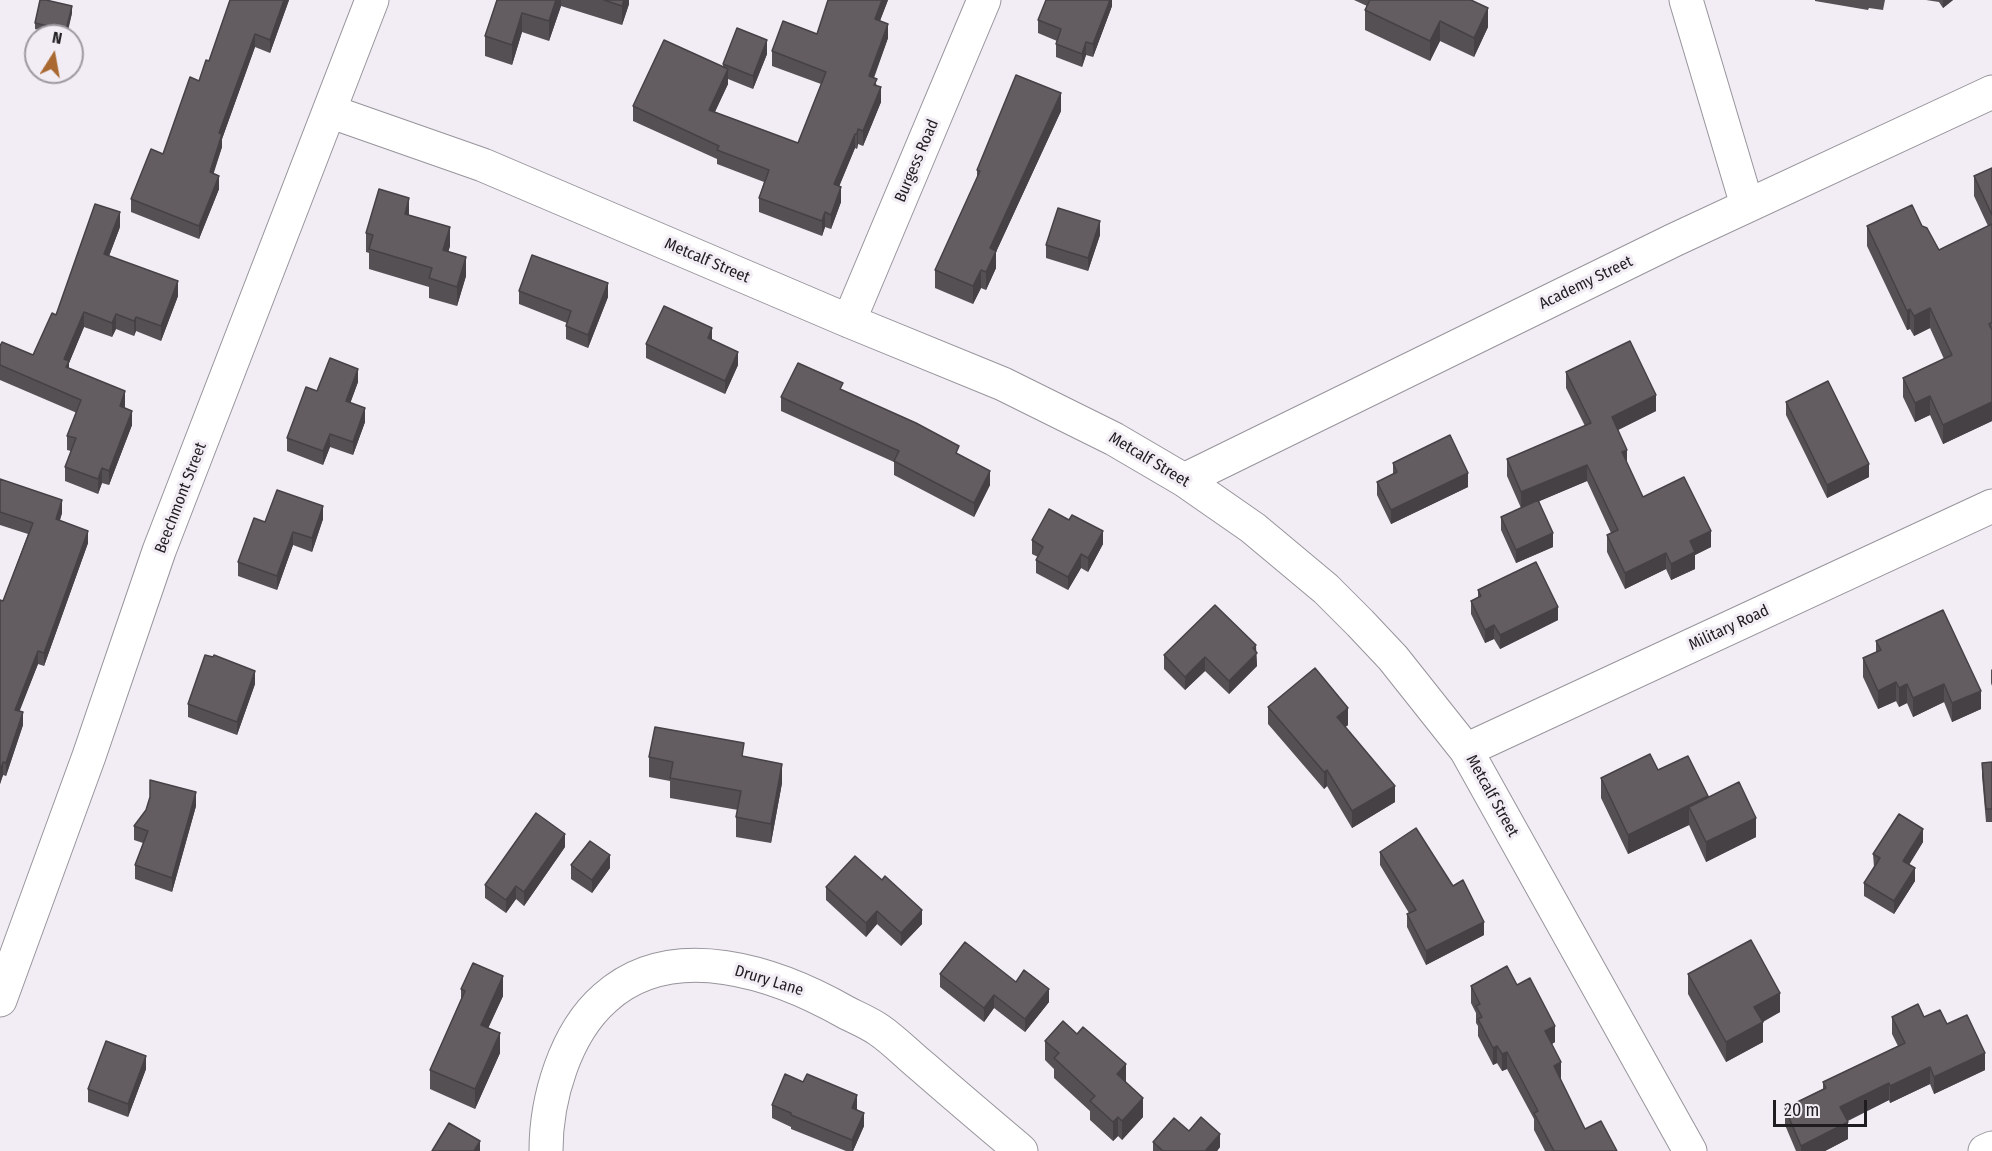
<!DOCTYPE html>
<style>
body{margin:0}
#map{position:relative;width:1992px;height:1151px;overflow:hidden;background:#f2edf5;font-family:"Fira Sans Condensed",sans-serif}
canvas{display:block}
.north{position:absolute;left:24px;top:24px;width:60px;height:60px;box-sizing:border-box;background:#f2edf5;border:2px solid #9e9aa0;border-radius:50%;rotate:11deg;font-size:16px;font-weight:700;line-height:24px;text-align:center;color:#1f1d20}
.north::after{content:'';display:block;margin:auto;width:21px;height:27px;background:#a96931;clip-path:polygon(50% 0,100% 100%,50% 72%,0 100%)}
.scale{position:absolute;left:1773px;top:1100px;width:94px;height:27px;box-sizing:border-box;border:3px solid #1f1d20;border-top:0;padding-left:8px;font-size:18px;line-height:21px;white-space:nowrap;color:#1f1d20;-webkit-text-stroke:4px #f2edf5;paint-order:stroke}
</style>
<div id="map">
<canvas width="1992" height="1151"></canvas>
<div class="north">N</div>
<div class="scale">20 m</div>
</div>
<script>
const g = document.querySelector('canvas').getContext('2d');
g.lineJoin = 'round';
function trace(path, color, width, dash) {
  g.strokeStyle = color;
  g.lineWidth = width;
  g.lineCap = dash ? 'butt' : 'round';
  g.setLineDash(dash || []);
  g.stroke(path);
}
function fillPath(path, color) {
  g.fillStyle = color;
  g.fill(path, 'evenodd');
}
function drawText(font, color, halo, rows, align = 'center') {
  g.font = font + ' "Fira Sans Condensed",sans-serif';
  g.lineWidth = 6;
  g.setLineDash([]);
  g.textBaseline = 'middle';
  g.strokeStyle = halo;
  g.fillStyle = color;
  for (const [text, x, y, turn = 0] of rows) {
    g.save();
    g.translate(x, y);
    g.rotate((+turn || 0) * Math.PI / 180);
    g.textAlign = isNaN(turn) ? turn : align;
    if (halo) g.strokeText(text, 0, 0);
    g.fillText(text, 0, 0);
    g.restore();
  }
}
const minor = new Path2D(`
 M1686,0L1747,205
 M329,111L483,165L849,321L1003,384L1114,439L1184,480L1253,528L1326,589L1360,623L1393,658L1466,750L1690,1151
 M849,321L984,0
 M1184,480L1674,240L1992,92
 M1466,750L1992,506
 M0,1000L89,756L159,551L372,0
 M546,1151C546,1099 565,1033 605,998C673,937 777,973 847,1013C857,1018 869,1023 879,1030C895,1041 909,1056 924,1068C956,1096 988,1123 1021,1151
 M1985,1151L1992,1148`);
const wall = new Path2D(`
 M230,0H289L270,53L255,47L222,139V147L213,173L219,189L199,239L131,212V199L163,154L209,61Z
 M497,0H629V4L622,25L561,6L549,41L522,32L512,65L485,56V36Z
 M888,0L880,21L888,38L874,78L877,86L881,102L863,146L858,144L857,149L855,148L839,186L841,202L831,229L825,227L822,236L759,212V198L764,182L717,164V159L633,121V106L723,67V64L767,54L753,89L728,79V84L715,112L798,143L821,84L772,66V51L817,34Z
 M1112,0V6L1093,57L1086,55L1082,67L1056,57V44L1057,41L1038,33V20Z
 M1354,0H1471L1488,27L1474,57L1440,41L1430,61L1365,30V10L1367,6Z
 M1815,0H1885L1883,10L1869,8L1868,10L1815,1Z
 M1926,0H1953L1943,8L1939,2Z
 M72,13L67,36H62L35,29V23Z
 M1061,111L996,252V268L986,290L981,288L973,304L935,288V270L977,178V170Z
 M1992,168V421L1943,444L1930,415L1915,422L1903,397V378L1944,359L1930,328L1914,336L1910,329L1907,330L1867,246V226H1922L1939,250L1988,226L1974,196V176Z
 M409,215L450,246L448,252L466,276L457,306L429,298V287L369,269V253L366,252V233Z
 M120,227L109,256L178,296L161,341L136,331L134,336L116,329L112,337L84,327L69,363V369L125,405V408L132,425L109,485L102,483L98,494L65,481V467L71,451L67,450V436L77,413L0,380V346L33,355L56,315Z
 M1100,235L1088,271L1046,258V245Z
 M519,291L608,297L588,348L566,339V326L567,323L519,304Z
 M712,340L738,365L725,394L646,358V344Z
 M1566,372L1656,411L1618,430L1627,463L1643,497L1711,547L1695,555V569L1671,580L1666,569L1625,589L1607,552V535L1611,533L1587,481L1539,501L1553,547L1516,563L1501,530V517L1521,508L1507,476V459L1585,426L1566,388Z
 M358,382L350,403L365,422L353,455L330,447L323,465L287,451V438L317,391Z
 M843,390L959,455L990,485L974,517L894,475V462L781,411V397Z
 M1786,402L1869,477L1827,498L1786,415Z
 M1393,463L1468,487L1391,524L1377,495V482L1393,474Z
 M0,479L62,513L60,520L88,543L44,666L38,664L19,711L23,725L6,776L3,775L0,784V600L3,601L28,534L0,525Z
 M323,519L312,552L293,545L277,590L238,576V562L265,522Z
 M1032,540L1103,544L1088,572L1081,568L1068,590L1036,573V560L1038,557L1032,554Z
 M1478,590L1558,620L1500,649L1494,639L1485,643L1471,614V601L1478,597Z
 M1943,610L1981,709L1952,722L1944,702L1913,717L1907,703L1899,707L1896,701L1878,709L1863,677V658L1876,652V641Z
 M1256,652L1257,666L1229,694L1205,671L1185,690L1164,669V655Z
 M1992,669V686L1991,683V670Z
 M255,684L237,735L188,717V704Z
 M1268,707L1348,725L1345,727L1395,802L1352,828L1327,786L1324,789L1268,724Z
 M744,756L782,783L771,843L736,837V817L738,810L670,798V781L649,777V757Z
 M1992,762V822H1986L1982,776V763Z
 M1658,770L1708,798L1756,837L1706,862L1689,825L1628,854L1601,798V778Z
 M196,806L172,892L135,879V865L143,843L134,840V826Z
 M1923,842L1909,865L1915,881L1894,914L1864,896V883L1874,867L1873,854Z
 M565,847L524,906L516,899L506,913L485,898V885Z
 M1380,852L1453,886L1484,935L1426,965L1407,927V914L1409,913L1380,865Z
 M571,865L610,868L592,893L571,879Z
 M826,887L922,924L901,946L877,924L866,937L826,900Z
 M940,974L1016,982L1049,1002L1025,1032L994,1008L984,1022L940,987Z
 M1688,974L1780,1012L1763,1022V1042L1726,1062L1688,994Z
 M1517,985L1555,1042L1552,1044L1561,1079H1560L1585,1129L1617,1151H1545L1534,1130V1119L1507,1069L1502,1071L1497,1063L1493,1065L1478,1036V1026L1476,1023V1013L1471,1003V986Z
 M461,989L503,996L488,1028L500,1053L475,1109L430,1089V1070L461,999Z
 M1892,1017H1924L1947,1024L1985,1070L1934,1094L1930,1084L1890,1103L1889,1100L1848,1121V1139L1825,1151H1796L1785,1125V1108L1823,1089V1082L1898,1046L1892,1034Z
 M1045,1041L1126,1082L1143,1117L1122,1140L1118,1136L1113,1141L1090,1120V1111L1054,1078V1069L1045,1060Z
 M146,1069L128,1117L88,1102V1089Z
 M772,1105L857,1109L864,1126L853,1151H846L791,1129V1127L772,1118Z
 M1189,1131L1220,1147L1217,1151H1153V1142Z`);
const shadedWall = new Path2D(`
 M284,0H289L270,53V40Z
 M556,0H561V6L549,41V21Z
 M624,0H629V4L622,25V6Z
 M882,0H888L875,33V19Z
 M1110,0H1112V6L1093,57V44Z
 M1943,0H1953L1943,8Z
 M72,6V13L66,36V30Z
 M1488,8V27L1474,57V38Z
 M522,13V32L512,65V45Z
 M1440,21V41L1430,61V41Z
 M888,24V38L869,90V76Z
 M255,34V47L222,139V147L210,185V172L219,133Z
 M767,40V54L753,89V76Z
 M1086,42V55L1082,67V54Z
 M728,69V84L709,124V110Z
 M881,87V102L863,146V131Z
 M1061,93V111L996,252V268L986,290V272L990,248Z
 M858,129V144L857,149V134Z
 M855,134V148L834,199V184Z
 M219,176V189L199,239V226Z
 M841,187V202L831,229V215Z
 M409,198V218L405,214Z
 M120,212V227L104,269V254Z
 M825,212V227L822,236V221Z
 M1100,221V235L1088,271V258Z
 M450,227V246L443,270V250Z
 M466,257V276L457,306V287Z
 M981,270V288L973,304V286Z
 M178,281V296L161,341V326Z
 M608,283V297L588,348V335Z
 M1930,308V328L1914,336V316Z
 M1910,309V329L1907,330V311Z
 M84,312V327L69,363V375L66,382L64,359Z
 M116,314V329L112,337V323Z
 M136,317V331L134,336V321Z
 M712,328V341L708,338Z
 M738,352V365L725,394V381Z
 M358,369V382L346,415V401Z
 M125,391V405L120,420V406Z
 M1656,395V411L1612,433V417Z
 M1930,396V415L1915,422V403Z
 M1992,402V421L1943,444V425Z
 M365,408V422L353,455V442Z
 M132,411V425L109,485V471Z
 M330,434V447L323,465V451Z
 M1627,450V466L1622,452Z
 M1869,464V477L1827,498V485Z
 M1587,465V481L1521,509V492Z
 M102,468V483L98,494V479Z
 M990,471V485L974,517V503Z
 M1468,473V487L1391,524V510Z
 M62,500V513L56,532V519Z
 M323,506V519L312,552V538Z
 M88,531V543L44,666V653Z
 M1103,531V544L1088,572V558Z
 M1711,531V547L1695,555V569L1671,580V564L1690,541Z
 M293,532V545L277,590V576Z
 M1553,533V547L1516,563V550Z
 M1666,553V569L1625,589V573Z
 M1081,554V568L1068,590V577Z
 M1558,607V620L1500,649V635Z
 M1494,625V639L1485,643V630Z
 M1256,645L1257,666L1229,694V681Z
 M38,651V664L15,723V710Z
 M1205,657V671L1185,690V677Z
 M255,671V684L237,735V722Z
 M1896,682V701L1878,709V691Z
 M1907,684V703L1899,707V688Z
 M1944,684V702L1913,717V698Z
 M1981,691V709L1952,722V703Z
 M1348,708V725L1337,734V717Z
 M23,712V725L6,776V763Z
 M3,762V775L0,784V771Z
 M782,764V783L771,843V824Z
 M1327,770V786L1324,789V772Z
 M1395,786V802L1352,828V811Z
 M196,792V806L172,892V878Z
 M1708,796V816L1689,807V825L1628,854V835Z
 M1756,818V837L1706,862V842Z
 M1923,829V842L1903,874V861Z
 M565,834V847L524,906V892Z
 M610,855V868L592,893V880Z
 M1915,868V881L1894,914V901Z
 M516,886V899L506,913V900Z
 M922,910V924L901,946V933Z
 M877,911V924L866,937V923Z
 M1484,922V935L1426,965V951Z
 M503,976V996L481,1044V1025Z
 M1049,989V1002L1025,1032V1019Z
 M1780,993V1012L1754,1026V1007Z
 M994,995V1008L984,1022V1008Z
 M1763,1022V1042L1726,1062V1042Z
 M1555,1026V1042L1545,1048V1031Z
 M500,1033V1053L475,1109V1089Z
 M1497,1046V1063L1493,1065V1048Z
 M1507,1052V1069L1502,1071V1054Z
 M1985,1053V1070L1934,1094V1077Z
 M146,1056V1069L128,1117V1104Z
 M1561,1062V1079L1554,1083V1066Z
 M1126,1064V1084L1117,1074Z
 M1930,1067V1084L1890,1103V1086Z
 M1889,1083V1100L1840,1124V1107Z
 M857,1095V1109L852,1121V1108Z
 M1143,1098V1117L1122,1140V1121Z
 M864,1113V1126L853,1151H852V1140Z
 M1118,1117V1136L1113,1141V1122Z
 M1848,1122V1139L1825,1151H1801V1146Z
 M1220,1134V1147L1217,1151H1206Z
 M480,1141V1151H474Z`);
const building = new Path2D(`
 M40,0H46L72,6L66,30L35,23Z
 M230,0H284L270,40L255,34L219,133L222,134L210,172L219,176L199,226L131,199L151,149L163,154L190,77L199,81L206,60L209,61Z
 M497,0H556L549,21L522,13L512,45L485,36Z
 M604,0H624L622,6Z
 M828,0H882L875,19L888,24L869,76L877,79L874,85L881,87L863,131L858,129L857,134H855L834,184L841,187L831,215L825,212L822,221L759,198L769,170L717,150L719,146L633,106L664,40L728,69L709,110L798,143L826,72L772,51L783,21L817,34Z
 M1046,0H1110L1093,44L1086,42L1082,54L1056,44L1061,29L1038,20Z
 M1370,0H1471L1488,8L1474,38L1440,21L1430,41L1365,10Z
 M737,28L767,40L753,76L723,64Z
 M1016,75L1061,93L990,248L996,251L986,272L981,270L973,286L935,270L980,171L977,170Z
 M1992,168V215L1974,176Z
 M379,189L409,198L405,214L450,227L443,250L466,257L457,287L429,278L432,268L369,249L373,235L366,233Z
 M95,204L120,212L104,254L178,281L161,326L136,317L134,321L116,314L112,323L84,312L64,359L69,361L66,367L125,391L120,406L132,411L109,471L102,468L98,479L65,467L76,438L67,436L81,400L0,365V346L2,342L33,355L52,313L56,315Z
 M1912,205L1922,226L1927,228L1939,250L1992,224V322L1989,324L1992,330V402L1943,425L1930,396L1915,403L1903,378L1952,355L1930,308L1914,316L1910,309L1907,311L1867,226Z
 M1058,208L1100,221L1088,258L1046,245Z
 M532,255L608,283L588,335L566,326L571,311L519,291Z
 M664,306L712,328L708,338L738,352L725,381L646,344Z
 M1630,341L1656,395L1612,417L1627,450L1622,452L1643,497L1684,477L1711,531L1690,541L1695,552L1671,564L1666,553L1625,573L1607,535L1618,530L1587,465L1521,492L1507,459L1591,423L1566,372Z
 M330,358L358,369L346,401L365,408L353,442L330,434L323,451L287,438L306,387L317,391Z
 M798,363L843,383L840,389L916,423L959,446L956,453L990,471L974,503L894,461L899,451L781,397Z
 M1828,381L1869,464L1827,485L1786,402Z
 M1450,435L1468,473L1391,510L1377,482L1397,472L1393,463Z
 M0,479L62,500L56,519L88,531L44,653L38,651L15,710L23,712L6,763L3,762L0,771V600L3,601L33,523L0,512Z
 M277,490L323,506L312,538L293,532L277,576L238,562L254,518L265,522Z
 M1538,500L1553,533L1516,550L1501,517Z
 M1049,509L1069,520L1072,515L1103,531L1088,558L1081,554L1068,577L1036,560L1043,547L1032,540Z
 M1536,562L1558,607L1500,635L1494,625L1485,630L1471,601L1481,596L1478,590Z
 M1215,605L1256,645L1253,648L1257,653L1229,681L1205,657L1185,677L1164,655Z
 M1943,610L1981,691L1952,703L1944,684L1913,698L1907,684L1899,688L1896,682L1878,691L1863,658L1881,650L1876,641Z
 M205,655L213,657L214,655L255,671L237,722L188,704Z
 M1315,668L1348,708L1337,717L1395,786L1352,811L1327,770L1324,772L1268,707Z
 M655,727L744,743L742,756L782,764L771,824L736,817L741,791L670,778L673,762L649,757Z
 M1650,754L1658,770L1688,756L1708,796L1628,835L1601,778Z
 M1992,762V809H1986L1982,763Z
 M150,780L196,792L172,878L135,865L148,831L134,826L146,810L150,797Z
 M1739,782L1756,818L1706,842L1689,807Z
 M536,813L565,834L524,892L516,886L506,900L485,885Z
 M1899,814L1923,829L1903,861L1915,868L1894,901L1864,883L1880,858L1873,854Z
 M1416,828L1453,886L1463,880L1484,922L1426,951L1407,914L1416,910L1380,852Z
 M590,841L610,855L592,880L571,865Z
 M855,856L882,880L885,876L922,910L901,933L877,911L866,923L826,887Z
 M1751,940L1780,993L1754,1007L1763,1022L1726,1042L1688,974Z
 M965,942L1016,982L1024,970L1049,989L1025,1019L994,995L984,1008L940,974Z
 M473,963L503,976L481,1025L500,1033L475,1089L430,1070L465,991L461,989Z
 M1507,966L1517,985L1530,978L1555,1026L1545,1031L1561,1062L1554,1066L1585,1129L1601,1121L1617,1151H1554L1534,1113L1538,1111L1507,1052L1502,1054L1497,1046L1493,1048L1478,1019L1482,1017L1476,1006L1480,1004L1471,986Z
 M1918,1004L1924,1017L1940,1010L1947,1024L1967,1015L1985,1053L1934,1077L1930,1067L1890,1086L1889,1083L1840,1107L1848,1122L1801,1146L1785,1108L1826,1088L1823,1082L1905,1043L1892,1017Z
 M1063,1021L1077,1034L1083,1027L1126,1064L1117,1074L1143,1098L1122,1121L1118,1117L1113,1122L1090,1101L1095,1096L1054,1058L1059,1053L1045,1041Z
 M106,1041L146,1056L128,1104L88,1089Z
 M785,1074L803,1082L807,1074L857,1095L852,1108L864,1113L852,1140L791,1115V1113L772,1105Z
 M1201,1117L1220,1134L1206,1150V1151H1163L1153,1142L1174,1118L1189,1131Z
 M449,1123L480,1141L474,1151H432Z`);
const streetNames = [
 ["Burgess Road",917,161,-67],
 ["Metcalf Street",707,261,23],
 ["Academy Street",1586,283,-26],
 ["Metcalf Street",1149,460,31],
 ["Beechmont Street",181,498,-69],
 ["Military Road",1729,628,-25],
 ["Metcalf Street",1492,796,61],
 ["Drury Lane",769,981,17]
];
trace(minor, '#98949b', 35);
trace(minor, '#fff', 33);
fillPath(wall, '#555054');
fillPath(shadedWall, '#454145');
fillPath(building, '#635d62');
trace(building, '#454145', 1.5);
drawText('16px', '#1f1d20', '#f2edf5', streetNames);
</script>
